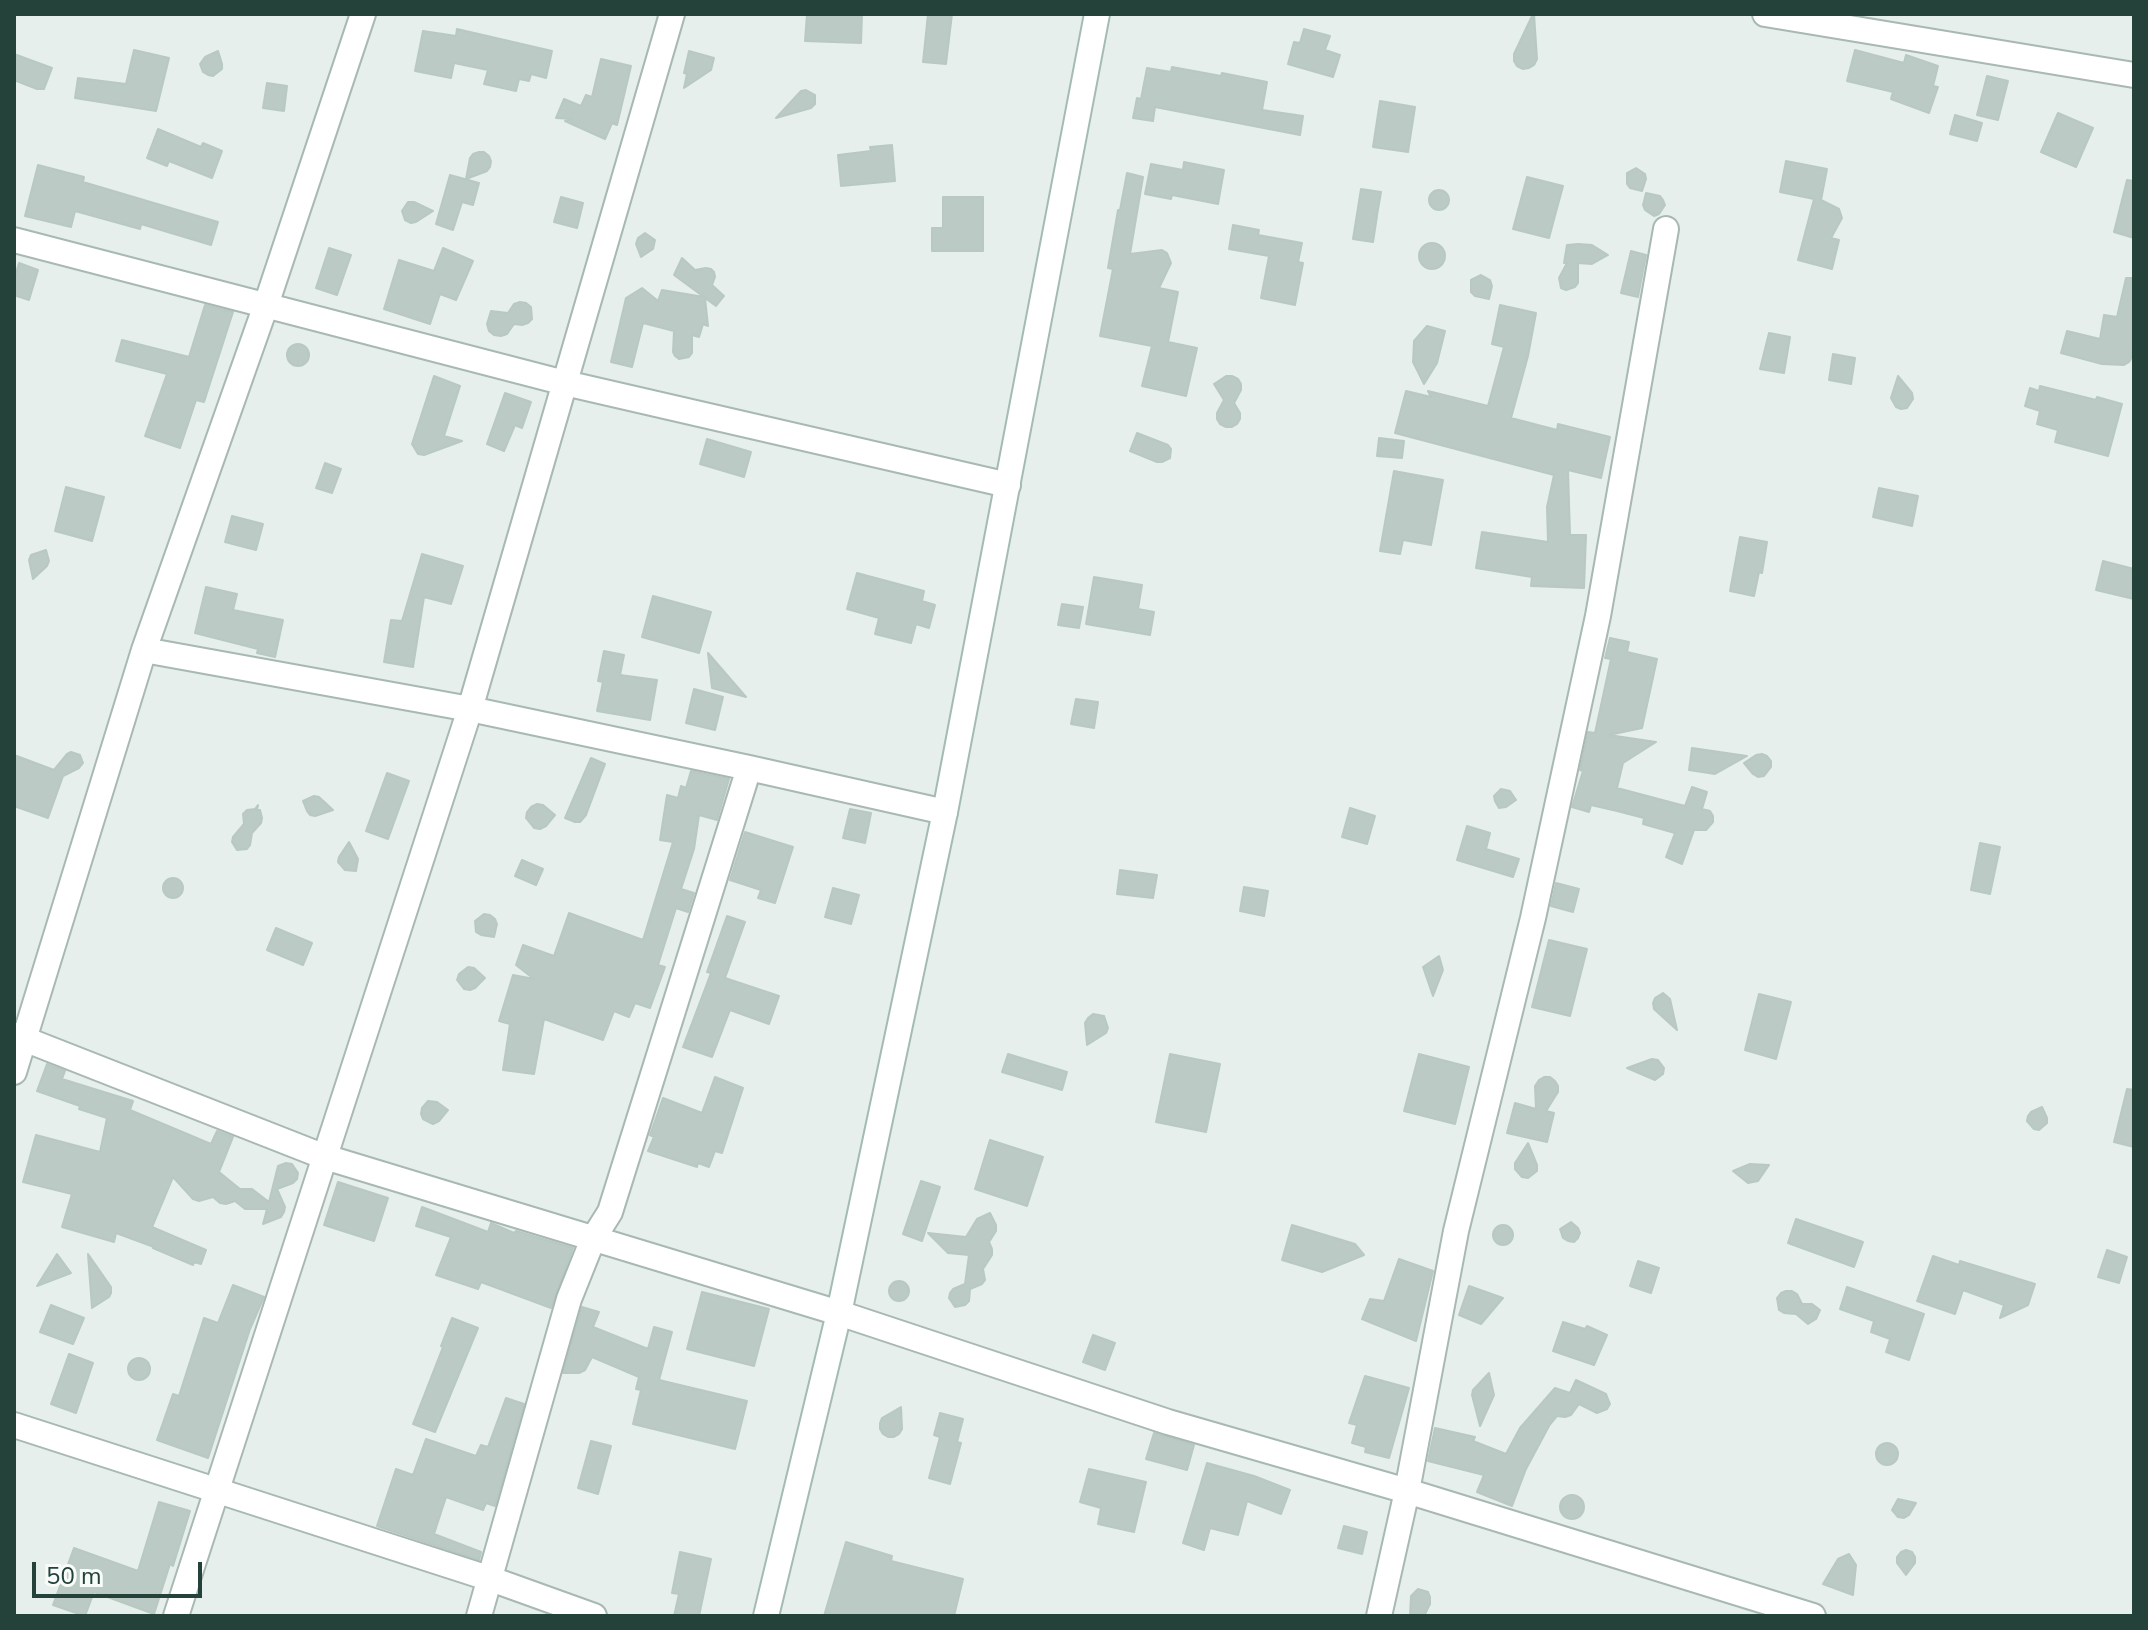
<!DOCTYPE html>
<style>
body{margin:0}
#map{position:relative;width:2148px;height:1630px;overflow:hidden;background:#e6efeb;font-family:"Nunito Sans",sans-serif}
canvas{display:block}
.frame{position:absolute;inset:0;border:16px solid #24423a;pointer-events:none}
.scale{position:absolute;left:32px;top:1562px;width:170px;height:36px;box-sizing:border-box;border:4px solid #24423a;border-top:0;padding-left:10px;font-size:24px;line-height:28px;white-space:nowrap;color:#24423a;-webkit-text-stroke:6px #f7fbf9;paint-order:stroke}
</style>
<div id="map">
<canvas width="2148" height="1630"></canvas>
<div class="frame"></div>
<div class="scale">50 m</div>
</div>
<script>
const g = document.querySelector('canvas').getContext('2d');
g.lineJoin = 'round';
function fillPath(path, color) {
  g.fillStyle = color;
  g.fill(path, 'evenodd');
}
function trace(path, color, width, dash) {
  g.strokeStyle = color;
  g.lineWidth = width;
  g.lineCap = dash ? 'butt' : 'round';
  g.setLineDash(dash || []);
  g.stroke(path);
}
const building = new Path2D(`
 M807,14H862L861,43L805,41Z
 M928,14H952L946,64L923,62Z
 M1533,14H1534L1537,59L1534,65L1529,68L1523,69L1517,66L1514,61V54Z
 M457,29L552,51L546,78L531,74L529,81L519,79L516,91L484,84L488,70L454,63L451,78L415,71L423,31L456,36Z
 M1304,29L1330,36L1325,50L1340,55L1333,77L1288,64L1294,42L1300,43Z
 M134,50L169,58L156,111L75,98L78,78L126,84Z
 M1855,50L1904,63L1906,55L1938,66L1933,86L1938,87L1929,113L1891,99L1893,92L1847,81Z
 M218,51L222,64V69L213,76L208,75L203,72L200,64L205,57Z
 M689,51L714,58L711,70L684,88L687,74L684,73Z
 M14,54L52,68L44,89H37L14,80Z
 M601,59L631,66L617,125L612,123L605,139L565,121L573,119L556,118L564,99L581,106L586,95L592,97Z
 M1172,67L1221,76L1222,73L1267,82L1262,110L1303,116L1300,135L1155,107L1153,121L1133,118L1137,98L1141,99L1147,68L1171,72Z
 M1987,76L2008,81L1998,120L1977,115Z
 M267,83L287,86L284,111L263,108Z
 M806,90L815,95V104L811,108L776,118L801,91Z
 M1380,101L1415,107L1408,152L1373,147Z
 M2058,113L2093,128L2076,167L2041,152Z
 M1955,115L1982,123L1977,141L1950,134Z
 M158,129L201,147L203,143L222,151L212,178L169,161L167,166L147,158Z
 M892,145L895,181L841,186L838,155L871,151L870,147Z
 M479,152H484L489,156L491,161L490,167L487,171L466,179L470,158L473,154Z
 M1786,161L1827,169L1821,200L1839,209L1842,218L1831,238L1839,240L1832,269L1798,260L1814,199L1780,192Z
 M1184,162L1224,170L1218,204L1172,195L1171,199L1145,194L1151,164L1183,170Z
 M38,165L84,177L83,182L218,222L211,245L141,224L140,229L75,211L71,227L25,216Z
 M1636,168L1645,174L1646,179L1642,191L1630,188L1627,184V173Z
 M1127,173L1143,177L1130,254L1162,250L1167,253L1171,263L1159,288L1178,292L1168,342L1197,348L1186,396L1142,386L1152,346L1100,336L1113,269L1108,268L1118,210H1120Z
 M450,175L479,183L473,205L462,202L453,230L436,224Z
 M1527,177L1563,186L1549,238L1513,229Z
 M2127,180L2134,181V238L2114,232Z
 M1361,189L1381,192L1377,215H1375L1377,216L1373,242L1353,239Z
 M1429 200a10 10 0 1 1 20 0a10 10 0 1 1-20 0Z
 M1646,193L1660,196L1663,200L1665,205L1659,214L1654,216L1645,210L1643,205Z
 M561,197L583,203L577,228L554,222Z
 M943,197H983V251H932V228H943Z
 M408,202H414L433,211L416,222L411,223L405,220L402,211Z
 M1233,225L1259,230L1258,235L1302,243L1298,262L1303,263L1295,305L1261,298L1269,256L1229,249Z
 M645,233L655,240L653,249L641,257L636,244L638,238Z
 M1419 256a13 13 0 1 1 26 0a13 13 0 1 1-26 0Z
 M1578,244L1592,245L1608,255L1592,264L1578,263V283L1575,287L1566,290L1561,288L1559,278L1567,263H1564L1567,245Z
 M329,248L351,255L337,295L316,288Z
 M443,248L473,261L456,300L440,294L430,324L384,309L399,260L434,271Z
 M1631,251L1646,255L1638,297L1621,293Z
 M682,258L695,270L706,268L711,269L714,272L715,277L712,285L724,296L716,306L705,298L708,326L703,324L699,337L692,335V353L689,357L679,359L675,356L673,352L674,331L643,323L632,367L611,362L626,298L642,288L658,301L662,290L704,297L674,275Z
 M19,263L38,270L29,300L14,295V280Z
 M1481,275L1490,280L1492,286L1489,299L1475,296L1471,292V280Z
 M2126,278H2134V336L2132,357L2129,362L2124,365L2102,364L2061,353L2067,331L2100,339L2104,315L2117,317Z
 M520,302L526,303L531,307L532,319L528,323L522,325L514,324L507,334L501,336L494,335L489,331L487,324L491,311L508,313L514,304Z
 M205,305L233,312L204,402L196,400L180,448L145,436L167,374L116,361L122,340L189,357Z
 M1500,305L1536,313L1528,356L1511,418L1557,430L1558,424L1610,437L1601,478L1568,470L1570,535H1586L1584,588L1531,586L1532,577L1476,568L1482,532L1548,542L1547,507L1554,475L1395,433L1406,391L1431,397L1428,391L1488,406L1504,347L1492,344Z
 M1427,326L1445,331L1437,363L1424,384L1413,362L1414,341Z
 M1769,333L1790,337L1784,373L1760,369Z
 M287 355a11 11 0 1 1 22 0a11 11 0 1 1-22 0Z
 M1833,354L1855,358L1851,384L1829,380Z
 M434,376L460,386L444,436L462,441L424,455L418,454L412,444Z
 M1226,376H1232L1238,379L1241,384V390L1234,403L1240,413V419L1237,424L1232,427H1226L1220,424L1217,419V413L1224,400L1214,384Z
 M1898,376L1912,393L1913,399L1907,408L1901,409L1896,407L1891,398Z
 M2040,386L2096,400L2097,397L2122,404L2108,456L2055,442L2058,430L2037,424L2040,411L2025,406L2030,388L2039,391Z
 M505,393L531,402L522,428L515,425L504,451L487,444Z
 M1137,433L1168,445L1171,449L1170,458L1162,462H1157L1130,451Z
 M1379,438L1404,441L1402,458L1377,456Z
 M707,439L751,452L744,477L700,464Z
 M325,463L341,469L332,493L316,488Z
 M1394,471L1443,480L1431,545L1403,540L1400,554L1380,551Z
 M66,487L104,497L92,541L55,531Z
 M1879,488L1918,496L1912,526L1873,517Z
 M232,516L263,524L256,550L225,542Z
 M1740,537L1767,542L1762,573L1759,572L1754,596L1730,591Z
 M46,550L49,561L47,566L33,579L29,560L31,555Z
 M422,554L463,566L451,604L424,597L413,667L384,662L391,620L402,621Z
 M2103,561L2134,569V599L2096,590Z
 M857,573L924,591L922,601L935,605L929,628L916,624L911,643L875,634L879,618L847,609Z
 M1094,577L1142,585L1138,609L1154,612L1150,635L1086,624Z
 M206,587L237,594L233,610L283,620L275,657L257,653L258,649L195,633Z
 M653,596L711,612L699,653L642,637Z
 M1062,604L1083,607L1079,628L1058,625Z
 M1610,638L1629,642L1627,652L1657,659L1642,728L1609,735L1656,742L1623,763L1617,788L1685,806L1692,787L1707,792L1702,809L1710,811L1713,816V822L1706,830H1694L1682,864L1666,857L1675,833L1643,824L1644,818L1617,811L1591,805L1589,812L1572,807L1583,771L1580,770L1588,732L1595,733L1611,659L1605,658Z
 M604,651L624,655L620,675L657,680L650,720L597,711L603,682L598,681Z
 M708,653L746,697L712,688Z
 M694,689L723,697L715,730L686,723Z
 M1076,699L1098,702L1094,728L1071,724Z
 M1692,748L1747,756L1715,774L1689,770Z
 M71,752L80,755L83,763L79,768L63,776L48,818L14,806V755L54,770L67,754Z
 M1762,754L1767,756L1771,761V767L1764,776L1758,777L1753,774L1744,763L1756,755Z
 M591,758L605,764L586,815L580,822H575L565,818Z
 M691,771L729,779L717,820L699,815L694,849L681,889L694,893L688,912L676,908L658,965L665,967L650,1008L635,1003L629,1017L614,1011L603,1040L544,1019L534,1074L503,1070L510,1024L499,1021L513,975L534,979L516,965L523,945L554,956L569,913L643,940L673,842L660,840L667,795L678,798L681,786L686,788Z
 M387,773L409,781L388,839L366,831Z
 M1501,789L1510,791L1516,800L1506,807L1499,808L1495,801L1494,796Z
 M314,796L319,797L333,810L315,816L310,815L307,811L303,801Z
 M537,804L543,805L555,815L546,826L540,829L534,828L526,818L527,812L531,807Z
 M258,805L257,810H260L262,818L261,823L252,833L250,845L247,849L237,850L232,842L233,837L244,824L243,814L247,810L255,809Z
 M1350,808L1375,816L1367,844L1342,837Z
 M850,809L871,813L865,843L843,838Z
 M1467,826L1490,833L1486,849L1519,859L1513,877L1457,860Z
 M745,832L793,847L775,903L758,898L761,890L730,880Z
 M349,842L358,859L356,871L345,870L338,862L339,857Z
 M1980,843L2000,847L1990,894L1971,890Z
 M522,860L543,869L536,885L515,876Z
 M1120,870L1157,875L1153,898L1117,894Z
 M163 888a10 10 0 1 1 20 0a10 10 0 1 1-20 0Z
 M1556,883L1579,889L1573,912L1551,906Z
 M1244,887L1268,891L1264,916L1240,911Z
 M833,888L859,895L851,924L825,917Z
 M484,914L490,915L495,919L497,924L494,937L481,935L476,932L475,921Z
 M727,916L745,922L725,978L779,996L769,1024L730,1010L712,1057L683,1047L711,973L707,972Z
 M276,928L312,943L303,965L267,950Z
 M1549,940L1587,949L1570,1016L1532,1007Z
 M1439,956L1443,970L1433,996L1423,967Z
 M468,967L474,968L485,978L475,988L470,990L464,989L457,980L459,974Z
 M1663,993L1670,999L1677,1030L1654,1009L1653,1003L1655,998Z
 M1759,994L1791,1002L1776,1059L1745,1050Z
 M1093,1014L1104,1016L1108,1028L1106,1033L1087,1045L1085,1023L1088,1018Z
 M1008,1054L1067,1072L1062,1090L1002,1072Z
 M1170,1054L1220,1064L1206,1132L1156,1122Z
 M1419,1054L1469,1067L1455,1124L1404,1111Z
 M1652,1059L1658,1060L1664,1068L1663,1074L1655,1080L1627,1068Z
 M47,1064L65,1071L62,1079L133,1101L130,1110L211,1144L217,1131L233,1137L219,1172L240,1189H252L269,1202L278,1166L286,1163L292,1164L298,1173L297,1179L293,1183L277,1189L285,1207L284,1212L281,1217L263,1224L267,1209H245L235,1201L226,1204L220,1203L213,1197L199,1201L193,1199L173,1177L152,1227L206,1250L201,1264L194,1262L193,1265L153,1248L154,1247L116,1233L114,1242L62,1227L72,1194L23,1182L36,1135L100,1152L107,1118L79,1109L80,1106L37,1091Z
 M715,1077L743,1088L722,1153L715,1151L709,1167L698,1163L697,1167L648,1151L654,1137L650,1135L663,1098L702,1113Z
 M1544,1077H1550L1555,1081L1558,1086V1092L1546,1111L1554,1113L1547,1142L1507,1133L1515,1103L1536,1109L1535,1086L1539,1080Z
 M2127,1089L2134,1090V1147L2114,1142Z
 M428,1101L437,1102L448,1110L439,1121L433,1124L423,1119L421,1114L422,1108Z
 M2042,1107L2047,1118V1123L2039,1130L2034,1129L2027,1121L2028,1116L2031,1112Z
 M990,1140L1043,1157L1027,1206L975,1189Z
 M1528,1143L1537,1165V1171L1528,1178L1522,1177L1515,1169V1163Z
 M1750,1164L1769,1165L1758,1181L1748,1183L1733,1171Z
 M921,1181L940,1187L922,1241L903,1234Z
 M338,1182L388,1198L374,1241L324,1225Z
 M422,1207L488,1232L491,1223L514,1233L516,1231L573,1248L551,1308L481,1282L478,1289L436,1275L451,1237L416,1226Z
 M990,1213L996,1225V1231L989,1242L992,1249V1255L983,1269L985,1280L982,1284L970,1289L969,1301L965,1305L955,1307L949,1298L950,1293L953,1289L965,1284L969,1255L948,1253L928,1233L966,1237L977,1219Z
 M1796,1219L1863,1242L1854,1267L1788,1243Z
 M1571,1222L1578,1228L1580,1233L1578,1238L1574,1242L1568,1241L1563,1238L1560,1229Z
 M1493 1235a10 10 0 1 1 20 0a10 10 0 1 1-20 0Z
 M1292,1225L1355,1244L1364,1255L1322,1272L1282,1260Z
 M2107,1250L2127,1257L2119,1283L2098,1277Z
 M57,1254L71,1273L37,1286Z
 M88,1254L111,1287V1293L109,1297L92,1308Z
 M1933,1256L1959,1265L1960,1261L2035,1284L2028,1305L2000,1318L2004,1305L1963,1290L1955,1314L1917,1301Z
 M1399,1259L1433,1271L1416,1341L1362,1319L1370,1299L1384,1301Z
 M1638,1261L1659,1268L1651,1293L1630,1286Z
 M889 1291a10 10 0 1 1 20 0a10 10 0 1 1-20 0Z
 M233,1285L264,1297L250,1329L208,1458L157,1440L173,1394L179,1396L204,1318L218,1323Z
 M1469,1286L1503,1298L1481,1324L1459,1315Z
 M1847,1287L1924,1314L1909,1360L1886,1352L1890,1339L1871,1332L1874,1321L1840,1309Z
 M1786,1291H1792L1797,1294L1802,1304H1812L1820,1310L1816,1319L1808,1324L1796,1314L1784,1313L1779,1310L1777,1298L1781,1293Z
 M702,1292L769,1309L754,1366L687,1349Z
 M51,1305L84,1318L73,1344L40,1332Z
 M582,1307L599,1312L593,1327L648,1349L654,1327L672,1332L659,1380L747,1401L735,1449L633,1424L641,1390L636,1389L639,1377L592,1357L585,1370L579,1373H563Z
 M452,1318L478,1328L435,1432L413,1424L443,1347L441,1346Z
 M1563,1322L1585,1329L1587,1326L1607,1335L1594,1365L1553,1351Z
 M1093,1335L1115,1343L1105,1370L1083,1362Z
 M69,1354L93,1363L76,1413L51,1404Z
 M128 1369a11 11 0 1 1 22 0a11 11 0 1 1-22 0Z
 M1489,1373L1494,1395L1480,1426L1472,1395L1473,1390Z
 M1365,1376L1409,1388L1389,1458L1365,1452L1366,1447L1352,1443L1357,1425L1349,1423Z
 M1576,1380L1606,1394L1610,1404L1607,1409L1597,1413L1579,1404L1571,1415L1565,1417L1557,1416L1549,1426L1526,1469L1512,1506L1477,1492L1484,1475L1428,1461L1435,1428L1475,1437L1473,1441L1506,1454L1520,1428L1555,1388L1570,1393Z
 M506,1398L524,1404L495,1506L486,1503L483,1510L446,1497L434,1534L481,1552L479,1560L377,1526L396,1469L413,1475L426,1439L476,1456L481,1445L488,1447Z
 M901,1407L902,1429L899,1434L894,1437H888L883,1434L880,1429V1423L882,1418Z
 M940,1413L963,1419L957,1442L961,1443L950,1484L929,1478L940,1437L934,1435Z
 M1154,1433L1194,1445L1187,1470L1146,1459Z
 M591,1441L611,1446L598,1494L578,1488Z
 M1876 1454a11 11 0 1 1 22 0a11 11 0 1 1-22 0Z
 M1207,1463L1254,1476L1290,1490L1281,1514L1247,1501L1238,1535L1210,1528L1204,1550L1183,1543Z
 M1089,1469L1146,1482L1134,1532L1098,1524L1101,1508L1080,1502Z
 M1560 1507a12 12 0 1 1 24 0a12 12 0 1 1-24 0Z
 M1898,1499L1916,1503L1909,1515L1904,1518L1898,1517L1892,1510Z
 M159,1502L190,1511L173,1566L170,1564L154,1614L94,1592L85,1616L53,1605L74,1548L138,1571Z
 M1344,1526L1367,1532L1362,1554L1338,1548Z
 M846,1542L892,1556L891,1561L963,1579L954,1616H824Z
 M1906,1550L1912,1552L1915,1557V1563L1906,1575L1897,1563V1557L1901,1552Z
 M680,1552L711,1559L699,1616H674L679,1594L672,1593Z
 M1849,1554L1856,1565L1853,1595L1823,1584L1838,1559Z
 M1418,1589L1428,1592L1430,1597V1604L1424,1616H1410L1411,1596Z`);
const minor = new Path2D(`
 M1765,14L2134,75
 M14,240L565,383L1008,485
 M144,650L470,709L749,768L945,812
 M14,1035L325,1157L839,1313L1168,1422L1407,1491L1813,1616
 M14,1072L144,650L266,305L363,14
 M14,1425L491,1579L594,1616
 M176,1616L470,709L672,14
 M479,1616L569,1299L593,1239L610,1212L749,768
 M1379,1616L1407,1491L1456,1231L1533,918L1598,616L1666,229`);
const secondary = new Path2D(`
 M766,1616L839,1313L945,812L1097,14`);
fillPath(building, '#bbcac4');
trace(building, '#b8c9c2', 2);
trace(minor, '#a8b8b2', 28);
trace(secondary, '#a4bbb3', 28);
trace(minor, '#fff', 24);
trace(secondary, '#fff', 24);
</script>
